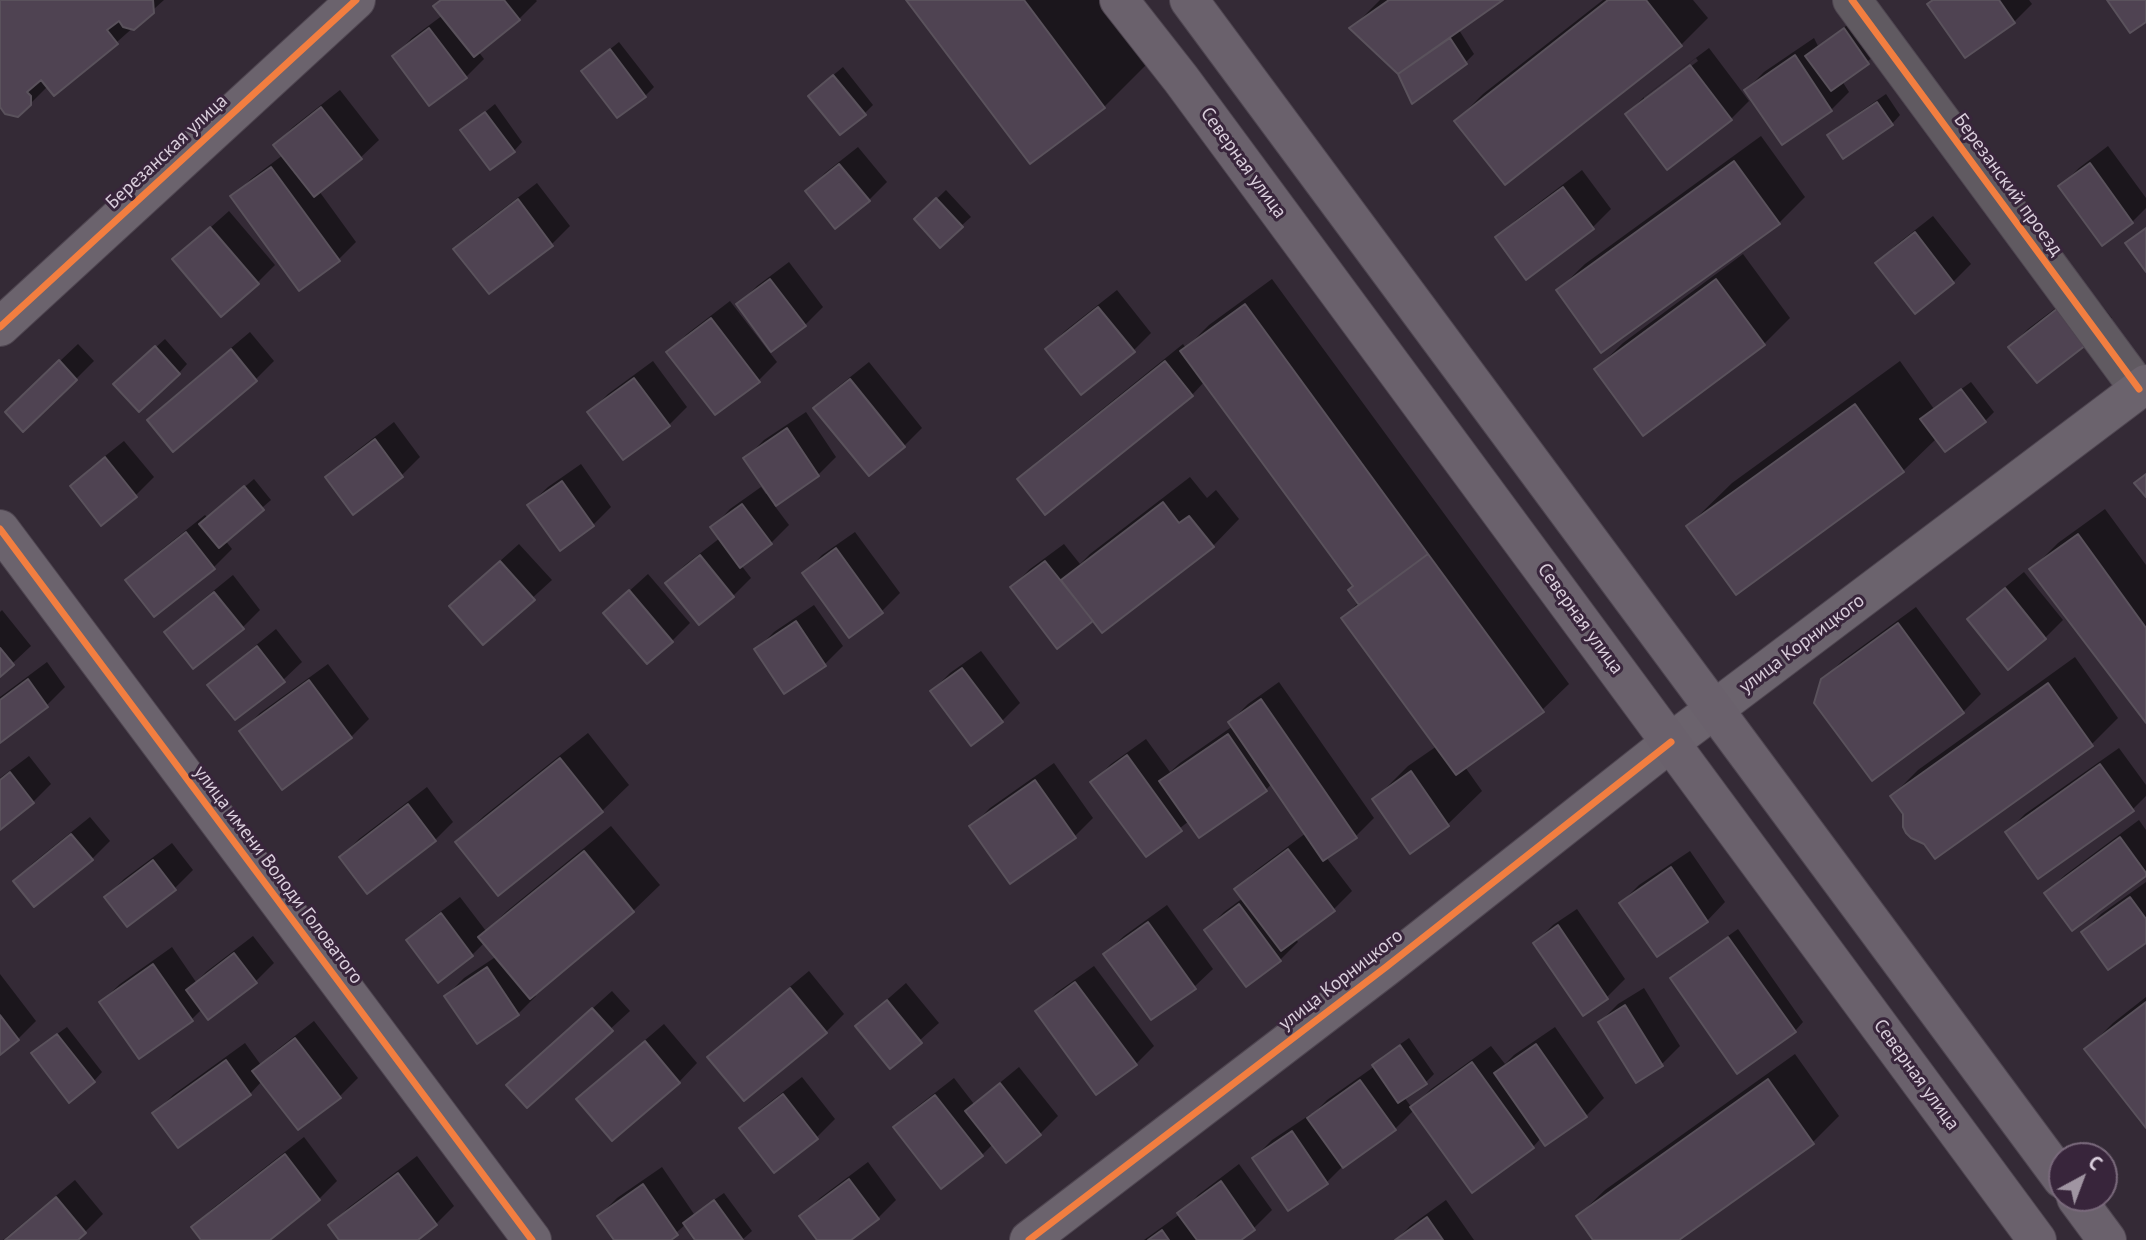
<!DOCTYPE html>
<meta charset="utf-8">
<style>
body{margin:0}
#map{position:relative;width:2146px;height:1240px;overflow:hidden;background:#342a36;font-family:"PT Sans",sans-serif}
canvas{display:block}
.north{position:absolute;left:2048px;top:1142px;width:70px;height:70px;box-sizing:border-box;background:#38253b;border:2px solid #79697b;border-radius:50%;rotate:41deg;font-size:19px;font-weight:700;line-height:28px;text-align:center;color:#dacedc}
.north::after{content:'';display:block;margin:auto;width:24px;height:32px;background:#a095a2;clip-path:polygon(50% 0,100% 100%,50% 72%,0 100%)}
</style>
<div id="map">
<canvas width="2146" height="1240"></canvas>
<div class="north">С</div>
</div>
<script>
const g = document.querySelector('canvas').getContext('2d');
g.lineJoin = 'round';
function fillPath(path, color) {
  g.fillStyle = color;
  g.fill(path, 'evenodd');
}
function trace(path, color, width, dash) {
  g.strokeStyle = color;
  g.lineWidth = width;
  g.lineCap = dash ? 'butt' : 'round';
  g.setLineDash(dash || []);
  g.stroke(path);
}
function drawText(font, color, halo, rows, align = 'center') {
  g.font = font + ' "PT Sans",sans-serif';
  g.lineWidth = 6;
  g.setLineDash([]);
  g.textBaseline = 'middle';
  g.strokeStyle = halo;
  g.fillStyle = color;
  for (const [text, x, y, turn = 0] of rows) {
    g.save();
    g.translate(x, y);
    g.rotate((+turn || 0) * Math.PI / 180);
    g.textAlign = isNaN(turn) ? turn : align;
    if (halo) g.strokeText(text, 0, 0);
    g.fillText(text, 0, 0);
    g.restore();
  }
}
const shadow = new Path2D(`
 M0,0H164L117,42L54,93L48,86L30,104H0Z
 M442,0H536L537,1L519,19L478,51L484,59L466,77L394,56L412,38L443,15Z
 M908,0H1101L1148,63L1104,107Z
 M1380,0H1500L1459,30L1474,54L1465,63L1400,73L1352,28Z
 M1603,0H1693L1708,18L1681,45L1505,183L1456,121L1483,94Z
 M1933,0H2029L2032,4L2014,22Z
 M1853,21L1877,54L1842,81L1849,92L1831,110L1782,143L1746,90L1764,72L1814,38L1818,46Z
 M619,42L654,87L645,96L583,71Z
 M1709,48L1749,101L1731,119L1627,114L1645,96ZM1696,58L1698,61L1644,101V97Z
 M843,67L873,105L865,113L819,87Z
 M340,90L379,140L360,158L319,191L356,242L338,260L233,197L251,179L283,155L275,145L293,127Z
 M1886,94L1900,115L1892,124L1829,136L1838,127Z
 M495,104L522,142L514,151L463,130Z
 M1761,136L1805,197L1779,223L1558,290L1585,264Z
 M2108,146L2146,198V208L2132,222L2061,186L2079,168Z
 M858,147L887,182L869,200L807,192L825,173Z
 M1582,170L1611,209L1593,227L1526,277L1497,238L1516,220Z
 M537,183L570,226L552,244L489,292L456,249L474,231Z
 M946,190L971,217L940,245L916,219Z
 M229,211L275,265L257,283L174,260Z
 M1933,216L1971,264L1953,282L1878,263L1896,245Z
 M1743,254L1790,318L1764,344L1596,369L1623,343Z
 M789,262L823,307L805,325L739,304L757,286Z
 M1272,279L1569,684L1542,710L1465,767L1482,791L1448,824L1410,851L1374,800L1408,766L1437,746L1343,618L1359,602L1355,586L1205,381L1192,395L1019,480L1038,461L1183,344L1186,348L1209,325Z
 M2086,285L2112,318L2094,337L2010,347L2028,329Z
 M1117,290L1151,333L1133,351L1047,349L1065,331Z
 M730,301L777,362L759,380L716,413L669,352L687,334Z
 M250,332L274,361L256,379L173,449L149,420L167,402Z
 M165,339L187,364L179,373L124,376Z
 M78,344L94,361L76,379L25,394Z
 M653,361L687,407L669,425L590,412L608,394Z
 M1900,361L1934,409L1971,382L1994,412L1985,421L1937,438L1903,471L1736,592L1688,526L1732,483Z
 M869,362L922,428L904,446L816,408L834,390Z
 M806,412L836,457L818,475L774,505L789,525L771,543L741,565L751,578L733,596L667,583L685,565L720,538L712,528L730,509L761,487L766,494L769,492L746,458L764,440Z
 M394,422L420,457L402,475L354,513L328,477L346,459Z
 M124,441L154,477L136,495L101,523L72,486L90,468Z
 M581,464L611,507L593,525L529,505L548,487Z
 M1190,477L1207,498L1216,490L1239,519L1213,546L1093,618L1012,587L1030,569L1064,544L1080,564L1090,554Z
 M254,479L271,500L225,540L232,549L214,567L154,614L128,580L146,562L205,515L208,518Z
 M2105,509L2146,565V720L2032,569L2058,543Z
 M855,532L900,593L882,611L849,635L804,574L822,555Z
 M519,544L552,580L484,642L470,588Z
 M2024,572L2063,620L2045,638L1970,619L1988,601Z
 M648,574L690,623L672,641L605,613Z
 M233,575L260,610L242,628L167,632L185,614Z
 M814,605L843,646L825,664L785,691L756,650L774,632Z
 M1916,607L1981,694L1963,712L1823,680L1842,661Z
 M2,610L31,646L0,675V612Z
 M276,629L302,662L283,680L210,686L228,668Z
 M981,651L1020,703L1002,721L972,744L932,691L950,673Z
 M2075,657L2118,718L2092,744L1935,857L1892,796L1918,770Z
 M47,662L65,687L47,705L0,741V697Z
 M328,664L369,719L351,737L242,731L260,713Z
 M1279,682L1374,818L1356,836L1326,857L1352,891L1334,909L1295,938L1298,942L1280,960L1206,930L1224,912L1243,898L1236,889L1255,871L1306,833L1272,783L1266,790L1189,821L1146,855L1093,782L1111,764L1146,739L1170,772L1180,763L1233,726L1230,722L1248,704Z
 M588,733L629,785L602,811L457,842L484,816Z
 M2119,748L2146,785V796L2132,810L2007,832L2025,814Z
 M29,756L51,784L33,802L0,828V778Z
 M1054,763L1093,818L1075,836L972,826L990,808Z
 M427,787L453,822L435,840L341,857L359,839Z
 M90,817L110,841L92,859L15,881L33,863Z
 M2139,820L2146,830V874L2046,893L2065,875Z
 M611,826L660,885L633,911L534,993L536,996L518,1014L446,996L464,978L497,956L485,942L472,955L438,980L408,941L427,922L460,897L486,931L507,911Z
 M172,843L193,870L175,888L127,925L106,897L124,879Z
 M1690,851L1725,902L1707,921L1621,903L1639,885Z
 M2146,882V941L2083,932L2101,914Z
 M1167,905L1213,969L1194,987L1105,954L1124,936Z
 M1577,909L1625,979L1607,997L1535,943L1553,925Z
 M1738,929L1803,1022L1795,1031L1672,978L1681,969Z
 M253,936L274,963L256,981L209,1018L202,1009L192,1019L140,1056L101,1002L120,984L172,947L196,982L206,972Z
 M1094,966L1154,1046L1136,1064L1038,1012L1056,993Z
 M809,971L844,1014L826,1032L709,1057L727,1039Z
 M0,974L36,1021L18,1039L0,1053Z
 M906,983L939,1023L890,1067L857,1026Z
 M1644,988L1680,1046L1662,1064L1637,1080L1600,1022L1618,1004Z
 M612,991L630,1011L527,1105V1067Z
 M2146,997V1126L2087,1049L2113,1023Z
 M314,1021L358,1078L340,1096L299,1128L262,1081L250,1094L155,1113L173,1095L245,1043L261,1065L273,1053Z
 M664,1024L697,1063L679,1082L612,1138L579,1099L597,1081Z
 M67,1027L102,1072L94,1081L42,1045Z
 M1555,1027L1604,1098L1586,1116L1541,1138L1533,1147L1414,1110L1395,1129L1346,1163L1327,1182L1289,1208L1254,1158L1272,1140L1311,1114L1312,1115L1327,1100L1375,1066L1374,1065L1383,1056L1409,1038L1434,1074L1425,1083L1404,1097L1412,1108L1431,1089L1491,1046L1505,1064L1514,1055Z
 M1795,1054L1839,1116L1813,1142L1676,1240H1595L1578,1216L1605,1190Z
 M1019,1067L1058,1116L1040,1134L993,1144L982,1155L895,1128L913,1110L954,1078L974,1104Z
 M802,1077L835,1119L817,1137L775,1170L742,1128L760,1110Z
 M304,1137L337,1181L319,1199L267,1240H204L194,1227L212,1209Z
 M417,1156L454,1206L436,1224L415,1240H341L330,1226L348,1208Z
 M868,1162L896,1200L878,1218L848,1240H819L802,1216L820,1198Z
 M1239,1164L1272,1210L1254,1228L1238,1240H1144L1180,1214L1198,1195Z
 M662,1167L694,1214L724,1193L752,1231L742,1240H697L686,1224L668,1240H616L599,1216L617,1198Z
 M75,1180L103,1214L85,1232L75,1240H3Z
 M1446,1200L1474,1240H1396L1410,1226Z`);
const building = new Path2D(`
 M0,0H153L154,13L134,30L123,27L119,21L107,30L118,44L54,96L41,80L27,92L31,96V105L18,117L5,114L0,107Z
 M441,0H504L520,20L474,57L433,6Z
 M906,0H1024L1105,108L1030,164Z
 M1389,0H1503L1398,74L1349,28Z
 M1608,0H1646L1682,46L1505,185L1454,121Z
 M1933,0H1999L2015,23L1965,58L1927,4Z
 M2107,0H2146V22L2130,33Z
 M429,28L467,78L429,106L392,56Z
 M1844,28L1869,64L1831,91L1805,56Z
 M1450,38L1467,64L1412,104L1398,74Z
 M610,49L646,97L617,118L581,71Z
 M1795,55L1832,111L1782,145L1744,90Z
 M1690,65L1732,120L1667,170L1625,114Z
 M833,75L866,115L840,135L808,96Z
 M1877,102L1893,125L1843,159L1827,135Z
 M321,107L362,159L314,197L273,145Z
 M485,112L515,152L490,170L460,130Z
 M1734,161L1780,224L1601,353L1556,290Z
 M2090,163L2133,223L2102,246L2058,186Z
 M839,164L870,201L835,229L805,191Z
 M271,167L340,261L299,291L230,196Z
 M1563,187L1594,229L1526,280L1495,237Z
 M936,198L963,227L940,248L914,219Z
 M518,199L553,246L489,294L453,249Z
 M210,227L259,284L221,317L172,259Z
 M2146,228V272L2125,243Z
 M1915,232L1954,283L1915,314L1875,263Z
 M770,279L806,326L771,352L736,304Z
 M1716,279L1765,345L1643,436L1594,369Z
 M2067,301L2095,338L2037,383L2008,347Z
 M1245,304L1428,554L1359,605L1348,590L1353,586L1180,351Z
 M1098,307L1135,352L1081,395L1045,349Z
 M711,318L760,382L715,415L666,352Z
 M155,346L180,374L139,412L113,384Z
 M231,349L257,381L173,452L147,420Z
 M59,360L77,380L23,432L5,412Z
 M1165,361L1193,396L1045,515L1017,479Z
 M634,378L670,426L623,460L587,412Z
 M850,379L905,447L869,476L813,408Z
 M1961,389L1986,422L1945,452L1920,419Z
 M1855,404L1904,472L1736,595L1686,526Z
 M787,428L819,476L776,506L743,458Z
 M375,439L403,477L353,515L325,477Z
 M105,457L137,497L101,526L70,486Z
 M2146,474V497L2134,483Z
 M562,481L594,526L560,551L527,505Z
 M244,486L264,510L219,548L199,524Z
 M1163,502L1179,523L1189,516L1214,547L1102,633L1061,580Z
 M742,504L772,544L740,568L710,527Z
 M186,532L215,569L154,617L125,580Z
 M2078,534L2146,628V723L2029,569Z
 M836,548L883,613L849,638L802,573Z
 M1428,554L1544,712L1456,775L1341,618Z
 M700,555L734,597L699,625L665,583Z
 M500,561L535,600L483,645L449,606Z
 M1045,561L1093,621L1057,649L1010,587Z
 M2005,588L2046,639L2008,670L1967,619Z
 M629,590L673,642L647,664L603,613Z
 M214,592L244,629L193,669L164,632Z
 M796,621L826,666L784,694L754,649Z
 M1898,623L1964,713L1872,781L1814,703L1821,679Z
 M257,646L285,682L235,720L207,685Z
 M0,648L14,665L0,677Z
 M962,668L1003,722L971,746L930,691Z
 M28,679L48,707L0,743V700Z
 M309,680L352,738L282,790L239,731Z
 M2048,683L2093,746L1935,859L1924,844L1911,838L1906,833L1903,827V814L1890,796Z
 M1261,699L1357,838L1323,861L1228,722Z
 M1228,734L1267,791L1199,838L1159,781Z
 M1127,755L1182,831L1146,857L1090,782Z
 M560,758L603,812L498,896L455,842Z
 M2100,764L2134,811L2038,879L2005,832Z
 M1411,771L1449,826L1410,854L1372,799Z
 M10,772L34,803L0,830V780Z
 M1035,780L1076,838L1010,884L969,826Z
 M408,804L436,841L367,894L339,857Z
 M71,834L93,860L34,907L13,881Z
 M2120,837L2146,873V876L2072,931L2044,893Z
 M1288,849L1335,911L1281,951L1234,889Z
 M584,851L634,912L530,999L478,937Z
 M153,860L176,890L127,927L104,897Z
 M1671,867L1708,922L1657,957L1619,903Z
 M2130,897L2146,919V943L2108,970L2081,932Z
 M1239,904L1281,961L1246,987L1204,930Z
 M441,913L473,956L438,983L406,940Z
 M1148,922L1196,989L1151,1020L1103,954Z
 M1558,925L1608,999L1583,1016L1533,943Z
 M1728,937L1796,1032L1737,1074L1670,978Z
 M234,953L257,983L208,1020L186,990Z
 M153,964L193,1021L139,1059L99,1002Z
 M487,967L519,1015L477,1044L444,996Z
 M1075,982L1137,1065L1096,1095L1035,1011Z
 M790,988L827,1033L744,1101L707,1057Z
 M887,1000L922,1043L890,1069L855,1026Z
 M2146,1002V1128L2084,1049Z
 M1625,1005L1663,1066L1636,1083L1598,1022Z
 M592,1008L613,1031L527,1108L506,1085Z
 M0,1015L19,1040L0,1055Z
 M57,1034L95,1082L69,1103L31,1053Z
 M295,1038L341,1098L298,1130L252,1071Z
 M645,1041L680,1083L612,1141L576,1099Z
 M1536,1044L1587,1117L1545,1146L1494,1073Z
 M1400,1045L1427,1084L1398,1103L1372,1065Z
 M226,1060L251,1095L178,1148L152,1113Z
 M1472,1062L1534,1148L1472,1193L1410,1107Z
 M1768,1079L1814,1144L1679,1240H1593L1576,1216Z
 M1360,1080L1396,1130L1343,1168L1307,1118Z
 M1000,1083L1041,1135L1006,1163L965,1111Z
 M783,1094L818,1139L774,1173L739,1128Z
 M935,1095L983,1156L941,1189L893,1127Z
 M1292,1131L1328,1184L1288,1211L1252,1158Z
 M285,1154L320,1200L270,1240H201L191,1227Z
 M398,1173L437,1225L418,1240H339L328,1225Z
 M849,1179L879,1219L851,1240H817L799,1216Z
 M1221,1181L1255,1230L1241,1240H1197L1177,1213Z
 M643,1184L678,1235L671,1240H614L597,1216Z
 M56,1197L86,1233L78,1240H5Z
 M714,1200L743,1240H695L683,1223Z
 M1427,1217L1443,1240H1395Z
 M1162,1230L1169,1240H1148Z`);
const street = new Path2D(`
 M1852,0L2139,389`);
const secondary = new Path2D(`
 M0,327L356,0
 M0,529L532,1240
 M1029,1240L1386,967L1671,742L2146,384`);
const primary = new Path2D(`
 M1119,0L1181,79L2037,1240
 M1189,0L2062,1179
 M2076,1198L2107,1240`);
const cycleway = new Path2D(`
 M1852,0L2139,389
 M0,327L356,0
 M0,529L532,1240
 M1029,1240L1386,967L1671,742`);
const streetNames = [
 ["Березанская улица",167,152,-43],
 ["Северная улица",1243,163,54],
 ["Березанский проезд",2008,185,54],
 ["Северная улица",1580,619,54],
 ["улица Корницкого",1802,644,-37],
 ["улица имени Володи Головатого",278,875,53],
 ["улица Корницкого",1341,980,-38],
 ["Северная улица",1916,1075,54]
];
fillPath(shadow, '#0007');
fillPath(building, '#4f4352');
trace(building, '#5a525c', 2);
trace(street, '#4e4550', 40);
trace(secondary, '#4e4550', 40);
trace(primary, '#4e4550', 40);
trace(street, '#605a61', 38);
trace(secondary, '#6b636d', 38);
trace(primary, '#6a616c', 38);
trace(cycleway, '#f27e40', 7);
drawText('19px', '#dacedc', '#38253b', streetNames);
</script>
